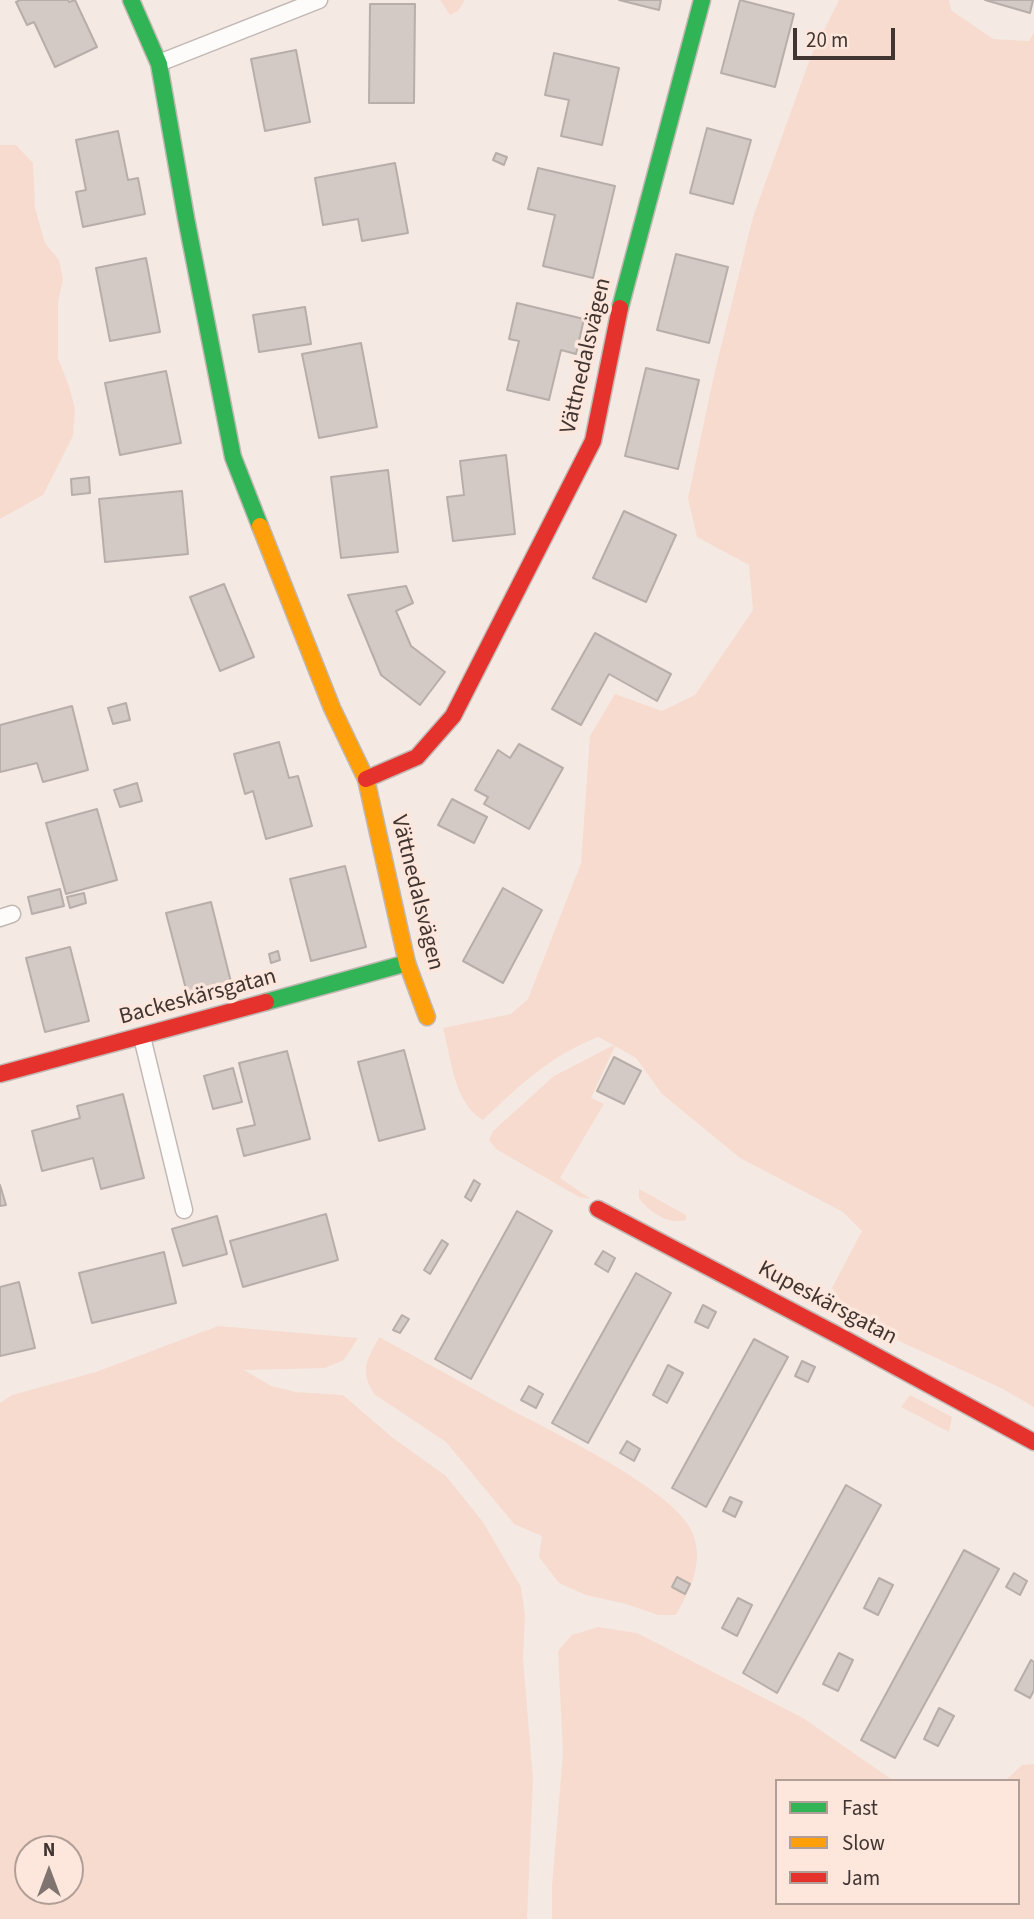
<!DOCTYPE html>
<meta charset="utf-8">
<style>
body{margin:0}
#map{position:relative;width:1034px;height:1919px;overflow:hidden;background:#f5e9e4;font-family:"Source Sans 3",sans-serif}
canvas{display:block}
.legend{position:absolute;left:775px;top:1779px;width:245px;height:126px;box-sizing:border-box;background:#fde6dc;border:2px solid #b19f97;margin:0;padding:9px 12px;list-style:none;font-size:21px;color:#403530}
.legend li{display:flex;align-items:center;gap:14px;height:35px}
.legend b{width:35px;border:2px solid #b19f97}
.north{position:absolute;left:14px;top:1835px;width:70px;height:70px;box-sizing:border-box;background:#fde6dc;border:2px solid #b19f97;border-radius:50%;rotate:0deg;font-size:19px;font-weight:700;line-height:28px;text-align:center;color:#403530}
.north::after{content:'';display:block;margin:auto;width:24px;height:32px;background:#7f746f;clip-path:polygon(50% 0,100% 100%,50% 72%,0 100%)}
.scale{position:absolute;left:793px;top:28px;width:102px;height:32px;box-sizing:border-box;border:4px solid #403530;border-top:0;padding-left:9px;font-size:21px;line-height:24px;white-space:nowrap;color:#403530;-webkit-text-stroke:5px #fde6dc;paint-order:stroke}
</style>
<div id="map">
<canvas width="1034" height="1919"></canvas>
<ul class="legend">
<li><b style="height:9px;background:#30b455"></b>Fast</li>
<li><b style="height:9px;background:#ff9f0a"></b>Slow</li>
<li><b style="height:9px;background:#e5322d"></b>Jam</li>
</ul>
<div class="north">N</div>
<div class="scale">20 m</div>
</div>
<script>
const g = document.querySelector('canvas').getContext('2d');
g.lineJoin = 'round';
function fillPath(path, color) {
  g.fillStyle = color;
  g.fill(path, 'evenodd');
}
function trace(path, color, width, dash) {
  g.strokeStyle = color;
  g.lineWidth = width;
  g.lineCap = dash ? 'butt' : 'round';
  g.setLineDash(dash || []);
  g.stroke(path);
}
function drawText(font, color, halo, rows, align = 'center') {
  g.font = font + ' "Source Sans 3",sans-serif';
  g.lineWidth = 7;
  g.setLineDash([]);
  g.textBaseline = 'middle';
  g.strokeStyle = halo;
  g.fillStyle = color;
  for (const [text, x, y, turn = 0] of rows) {
    g.save();
    g.translate(x, y);
    g.rotate((+turn || 0) * Math.PI / 180);
    g.textAlign = isNaN(turn) ? turn : align;
    if (halo) g.strokeText(text, 0, 0);
    g.fillText(text, 0, 0);
    g.restore();
  }
}
const green = new Path2D(`
 M440,0H465L458,11L450,15Z
 M839,0H949L951,10L993,39L1029,41L1034,33V1407L1003,1389L869,1327L845,1306L832,1288L862,1231L843,1212L740,1158L662,1094L636,1058L615,1046L591,1098L604,1104L560,1178L591,1199L579,1197L496,1149L489,1140L493,1131L554,1076L614,1045L598,1037C550,1056 520,1085 483,1120C454,1104 451,1058 443,1028L511,1014L528,999L581,863L590,736L615,694L662,711L695,695L753,610L749,565L697,537L688,498L714,375L753,217L811,56Z
 M0,145H16L33,163L35,208L45,243L59,260L63,280L58,302V358L69,386L75,409L73,436L43,495L0,519Z
 M639,1189L686,1215V1220C668,1225 649,1212 639,1198Z
 M218,1326L358,1338L344,1360L325,1368L244,1370L271,1386L296,1392L343,1395L393,1438L446,1476L483,1522L521,1587L525,1615L523,1658L533,1780L527,1919H0V1403L12,1395L96,1372ZM28,1849H70V1891H28Z
 M379,1337C425,1362 470,1387 515,1412C557,1434 678,1492 693,1534C704,1563 690,1590 676,1615H658L626,1604L586,1595L559,1583L539,1557L542,1536L514,1524L446,1442L374,1394C359,1369 367,1361 379,1337Z
 M910,1395L952,1417L949,1432L901,1407Z
 M598,1627L637,1633L803,1718L894,1781H777V1903H1018V1781H1005L1022,1765L1034,1764V1919H552V1886L563,1752L558,1651L572,1635Z`);
const building = new Path2D(`
 M20,0H68L69,2L75,0L97,47L55,67L34,22L27,25L16,2Z
 M619,0H661L659,10Z
 M740,0L794,14L775,87L721,73Z
 M985,0H1033L1030,13Z
 M370,4H415L414,103H369Z
 M296,50L310,122L265,131L251,59Z
 M554,53L619,68L602,145L561,136L569,100L545,95Z
 M707,128L751,140L733,204L690,193Z
 M118,131L128,180L138,178L145,214L83,227L76,192L86,190L76,140Z
 M496,153L507,157L504,165L493,160Z
 M395,163L408,233L362,241L358,219L323,225L315,178Z
 M538,168L615,186L593,278L543,266L555,215L528,209Z
 M676,254L728,267L709,343L657,330Z
 M146,258L160,332L110,341L96,268Z
 M517,303L584,319L576,354L561,350L549,400L507,390L519,341L509,339Z
 M305,307L311,344L259,352L253,315Z
 M361,343L377,427L319,438L302,354Z
 M646,368L699,380L678,469L625,456Z
 M166,371L181,443L120,455L105,383Z
 M506,455L515,534L453,541L447,497L464,495L460,461Z
 M388,470L398,552L341,558L331,477Z
 M89,477L90,493L72,495L71,479Z
 M182,491L188,554L105,562L99,499Z
 M624,511L676,535L646,602L593,578Z
 M224,584L254,657L220,671L190,597Z
 M406,586L413,603L396,611L411,646L445,672L420,705L381,675L348,595Z
 M595,633L671,674L657,701L609,674L581,725L552,709Z
 M126,703L130,720L113,724L108,708Z
 M72,706L88,770L43,782L37,763L0,772V725Z
 M279,742L289,778L298,776L312,826L266,839L253,791L245,794L234,754Z
 M519,744L563,768L529,829L484,804L488,797L475,790L498,750L510,758Z
 M137,783L142,801L120,807L114,790Z
 M452,799L487,817L474,843L438,825Z
 M97,809L117,880L66,894L46,823Z
 M345,866L366,947L311,961L290,879Z
 M503,888L542,910L503,983L463,961Z
 M60,889L64,906L32,914L28,897Z
 M84,893L86,903L70,908L67,897Z
 M211,902L231,982L187,993L166,913Z
 M70,947L89,1021L45,1032L26,958Z
 M278,951L280,960L271,963L269,954Z
 M404,1050L425,1129L379,1141L358,1062Z
 M287,1051L310,1139L244,1156L237,1129L255,1125L239,1063Z
 M614,1057L641,1071L624,1104L597,1091Z
 M233,1068L242,1102L213,1109L204,1076Z
 M123,1094L144,1178L101,1189L93,1158L42,1171L32,1131L80,1118L77,1106Z
 M474,1180L480,1184L471,1201L465,1197Z
 M0,1185L6,1205L0,1206Z
 M517,1211L552,1231L471,1379L435,1359Z
 M326,1214L338,1260L243,1287L230,1241Z
 M217,1216L227,1254L183,1266L172,1229Z
 M442,1240L448,1244L430,1274L424,1270Z
 M603,1251L615,1258L608,1272L595,1264Z
 M164,1252L176,1303L92,1323L79,1273Z
 M636,1273L671,1293L588,1443L552,1423Z
 M19,1282L35,1348L0,1356V1287Z
 M703,1305L716,1312L708,1328L695,1322Z
 M402,1315L409,1319L400,1333L393,1330Z
 M754,1339L788,1357L706,1507L672,1488Z
 M802,1361L815,1367L808,1382L795,1376Z
 M668,1365L683,1373L667,1403L653,1395Z
 M529,1386L543,1394L536,1408L521,1400Z
 M627,1441L640,1449L634,1461L620,1453Z
 M846,1485L881,1505L777,1693L743,1673Z
 M730,1497L742,1502L735,1517L723,1511Z
 M964,1550L999,1569L895,1758L861,1740Z
 M1014,1573L1027,1581L1020,1595L1006,1587Z
 M677,1577L690,1584L685,1594L672,1587Z
 M879,1578L893,1585L878,1615L864,1608Z
 M738,1598L752,1605L737,1636L722,1628Z
 M839,1653L853,1660L838,1691L823,1684Z
 M1031,1660L1034,1662V1690L1030,1698L1015,1690Z
 M939,1708L954,1716L938,1746L924,1739Z`);
const lane = new Path2D(`
 M159,63L319,0
 M0,918L12,914
 M142,1037L184,1210`);
const fast = new Path2D(`
 M131,0L159,64L186,218L233,457L260,526
 M620,308L702,0
 M266,1002L407,963`);
const slow = new Path2D(`
 M260,526L332,708L366,779L407,963L427,1017`);
const jam = new Path2D(`
 M366,779L417,757L453,716L593,441L620,308
 M0,1074L266,1002
 M598,1209L845,1339L1034,1442`);
const streetNames = [
 ["Vättnedalsvägen",587,356,-77],
 ["Vättnedalsvägen",416,893,76],
 ["Backeskärsgatan",198,998,-15],
 ["Kupeskärsgatan",827,1304,28]
];
fillPath(green, '#f7dbcf');
fillPath(building, '#d3c9c5');
trace(building, '#b8aea9', 2);
trace(lane, '#c2b8b3', 19);
trace(fast, '#c2b8b3', 19);
trace(slow, '#c2b8b3', 19);
trace(jam, '#c2b8b3', 19);
trace(lane, '#fefcfb', 16);
trace(fast, '#30b455', 16);
trace(slow, '#ff9f0a', 16);
trace(jam, '#e5322d', 16);
drawText('23px', '#403530', '#fde6dc', streetNames);
</script>
